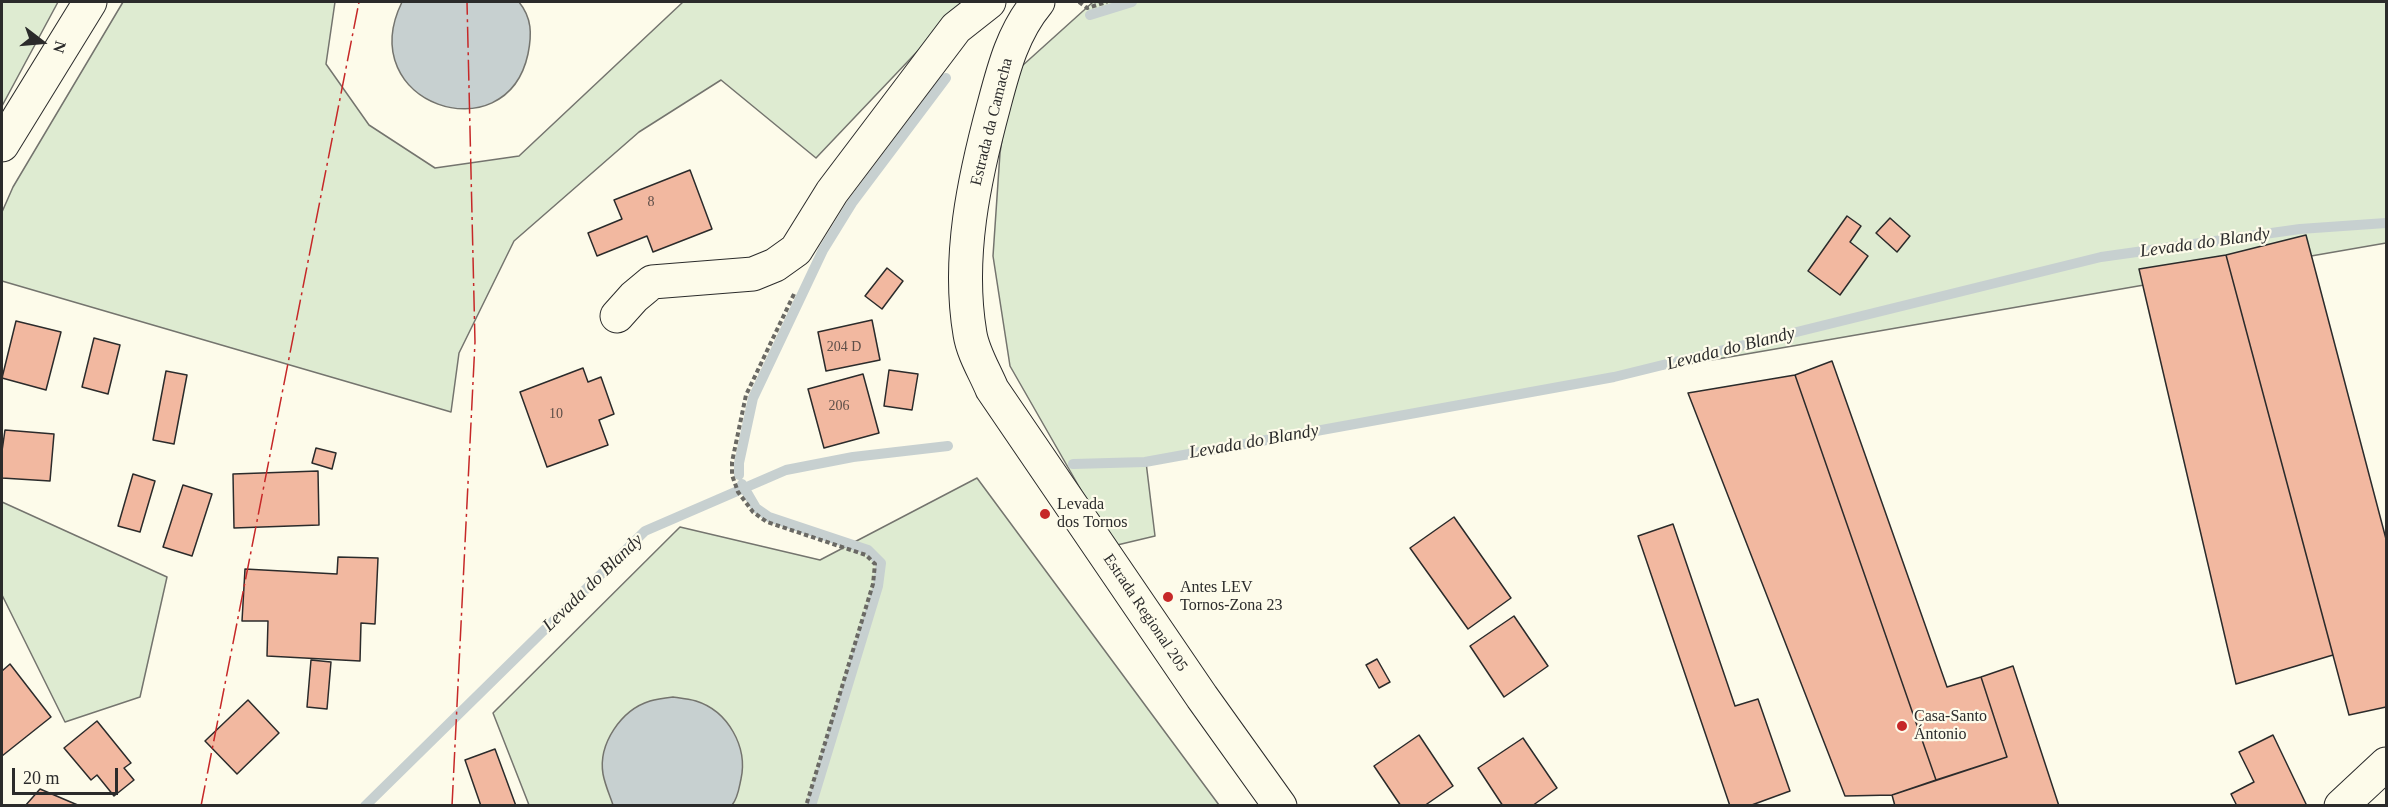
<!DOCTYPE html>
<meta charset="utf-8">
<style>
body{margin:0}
#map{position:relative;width:2388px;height:807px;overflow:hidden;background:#fdfbea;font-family:"Times New Roman",serif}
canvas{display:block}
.frame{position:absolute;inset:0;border:3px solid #2b2b2b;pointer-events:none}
.north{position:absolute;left:12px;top:12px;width:60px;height:60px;-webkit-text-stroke:4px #fdfbea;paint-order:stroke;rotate:106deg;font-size:16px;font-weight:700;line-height:24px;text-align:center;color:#2b2b2b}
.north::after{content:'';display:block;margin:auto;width:21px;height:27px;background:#2b2b2b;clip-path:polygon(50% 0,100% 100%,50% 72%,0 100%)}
.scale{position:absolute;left:12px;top:768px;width:106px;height:27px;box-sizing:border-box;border:3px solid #2b2b2b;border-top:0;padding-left:8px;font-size:18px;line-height:21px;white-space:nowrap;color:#2b2b2b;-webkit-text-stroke:4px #fdfbea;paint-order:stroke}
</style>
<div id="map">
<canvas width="2388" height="807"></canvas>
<div class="frame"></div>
<div class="north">N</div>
<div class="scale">20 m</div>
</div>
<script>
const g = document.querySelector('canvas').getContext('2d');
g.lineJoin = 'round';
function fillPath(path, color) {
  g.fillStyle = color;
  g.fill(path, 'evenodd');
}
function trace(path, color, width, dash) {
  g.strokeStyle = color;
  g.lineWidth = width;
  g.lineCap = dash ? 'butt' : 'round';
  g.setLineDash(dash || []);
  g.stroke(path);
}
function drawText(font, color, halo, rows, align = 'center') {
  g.font = font + ' "Times New Roman",serif';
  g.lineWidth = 4.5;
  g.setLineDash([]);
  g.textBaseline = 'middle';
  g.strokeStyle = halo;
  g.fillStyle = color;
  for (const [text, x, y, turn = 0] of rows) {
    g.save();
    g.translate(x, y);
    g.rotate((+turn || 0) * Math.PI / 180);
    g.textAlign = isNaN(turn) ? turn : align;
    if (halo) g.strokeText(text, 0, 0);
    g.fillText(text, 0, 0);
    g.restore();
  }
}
const green = new Path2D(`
 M2,2H58L2,106Z
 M123,2H335L326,64L369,125L435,168L519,156L683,2H973L951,16L816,158L721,80L639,132L514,241L459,353L451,412L2,281V212L13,187Z
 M1093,2H2386V243L1614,377L1146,462L1155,536L1113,546L1010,366L993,256L1000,153L1012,75Z
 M977,478L1219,805H529L493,713L680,527L820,560Z
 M2,502L167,577L140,697L65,722L2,595Z`);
const water = new Path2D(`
 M402,2H519C532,18 532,34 528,54C506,155 352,104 402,2Z
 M673,697C680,698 689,699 696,701C728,711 748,747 741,779C739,788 738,798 732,805H613C610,796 605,785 603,774C598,744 621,710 650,701C657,699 665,698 673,697Z`);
const stream = new Path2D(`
 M1090,15L1132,2
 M1073,464L1145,462L1614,377L2101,257L2300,229L2386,223
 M739,475V463L753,398L823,250L852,203L946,78
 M742,484L756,508L769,517L868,550L881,563L878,586L811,806
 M365,806L645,531L786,470L853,457L948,446`);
const building = new Path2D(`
 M690,170L712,229L653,252L647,236L597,256L588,233L622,219L614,200Z
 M1847,216L1861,226L1850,242L1868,256L1840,295L1808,271Z
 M1890,218L1910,236L1897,252L1876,233Z
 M2306,235L2386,539V707L2349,715L2226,255Z
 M2226,255L2333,655L2236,684L2139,269Z
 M887,268L903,281L882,309L865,296Z
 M872,320L880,360L826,371L818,332Z
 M16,321L61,332L46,390L2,378Z
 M94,338L120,345L108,394L82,387Z
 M1832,361L1947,687L1981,677L2007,757L1936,780L1795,375Z
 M583,368L588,382L601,377L614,414L599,420L608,445L547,467L520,392Z
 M889,370L918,374L912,410L884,406Z
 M166,371L187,375L174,444L153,440Z
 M863,374L879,433L824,448L808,389Z
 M1795,375L1936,780L1892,795L1845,796L1688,393Z
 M5,430L54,434L50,481L2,478V451Z
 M316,448L336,453L332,469L312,463Z
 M318,471L319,525L234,528L233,474Z
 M133,474L155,481L140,532L118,526Z
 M183,485L212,494L192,556L163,547Z
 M1454,517L1511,598L1468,629L1410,548Z
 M1673,524L1735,706L1758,699L1790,791L1749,806H1730L1638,536Z
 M338,557L378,558L375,624L361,623L360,661L267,656L268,621H242L245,569L337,574Z
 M1514,616L1548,666L1504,697L1470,646Z
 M1377,659L1390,682L1379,688L1366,665Z
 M311,660L331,662L327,709L307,707Z
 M10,664L51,717L2,756V671Z
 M2013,666L2059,806H1895L1892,795L2007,757L1981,677Z
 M248,700L279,733L237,774L205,741Z
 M97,721L131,763L124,768L134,780L114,796L97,775L91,780L64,748Z
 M1419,735L1453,786L1424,806H1401L1374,766Z
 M2273,735L2307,806H2237L2231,794L2254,782L2239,752Z
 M1523,738L1557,788L1532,806H1503L1478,768Z
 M495,749L516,806H481L465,760Z
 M40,789L80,806H25Z`);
const path = new Path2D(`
 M1079,2L1087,8L1107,2
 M794,294L746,395L732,462V475L738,492L753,512L767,522L866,555L875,564L873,584L806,806`);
const minor = new Path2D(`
 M2,145L90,2
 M617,316L634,297L652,282L753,274L775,265L796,250L832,192L956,28L989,2
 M2341,806L2386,764`);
const major = new Path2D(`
 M1038,2C1013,32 1004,67 994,105C974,179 957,258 970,334C973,353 985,372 992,389L1202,697L1280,806`);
const power = new Path2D(`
 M201,806L359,2
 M452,806L475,342L467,2`);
const markers = [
 [1045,514,6,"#c62828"],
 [1168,597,6,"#c62828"],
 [1902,726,6,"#c62828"]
];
const numberNames = [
 ["8",651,202],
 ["204 D",844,347],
 ["206",839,406],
 ["10",556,414]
];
const streetNames = [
 ["Estrada da Camacha",992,122,-76],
 ["Estrada Regional 205",1145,613,56]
];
const poiNames = [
 ["Levada",1057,505],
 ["dos Tornos",1057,523],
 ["Antes LEV",1180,588],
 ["Tornos-Zona 23",1180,606],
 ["Casa-Santo",1914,717],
 ["Ántonio",1914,735]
];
const waterNames = [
 ["Levada do Blandy",2205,243,-8],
 ["Levada do Blandy",1731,349,-14],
 ["Levada do Blandy",1254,442,-10],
 ["Levada do Blandy",593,583,-44]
];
fillPath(green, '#deebd1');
trace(green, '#74746e', 1.5);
fillPath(water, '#c7d0d0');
trace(water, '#74746e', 1.5);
trace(stream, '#c7d0d0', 10);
fillPath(building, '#f2b8a0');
trace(building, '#2b2b2b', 1.5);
trace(minor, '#2b2b2b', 35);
trace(major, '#2b2b2b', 35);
trace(path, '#6a6964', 4, [4.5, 3]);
trace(minor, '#fdfbea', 33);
trace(major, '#fdfbea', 33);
trace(power, '#c62828', 1.5, [21, 4.5, 3, 4.5]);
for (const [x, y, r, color] of markers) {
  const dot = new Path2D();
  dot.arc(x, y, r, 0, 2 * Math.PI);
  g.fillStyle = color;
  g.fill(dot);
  trace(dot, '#fdfbea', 2);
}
drawText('14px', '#5d4e48', null, numberNames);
drawText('16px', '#2b2b2b', '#fdfbea', streetNames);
drawText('16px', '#2b2b2b', '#fdfbea', poiNames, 'left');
drawText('italic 18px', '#2b2b2b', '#fdfbea', waterNames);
</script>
